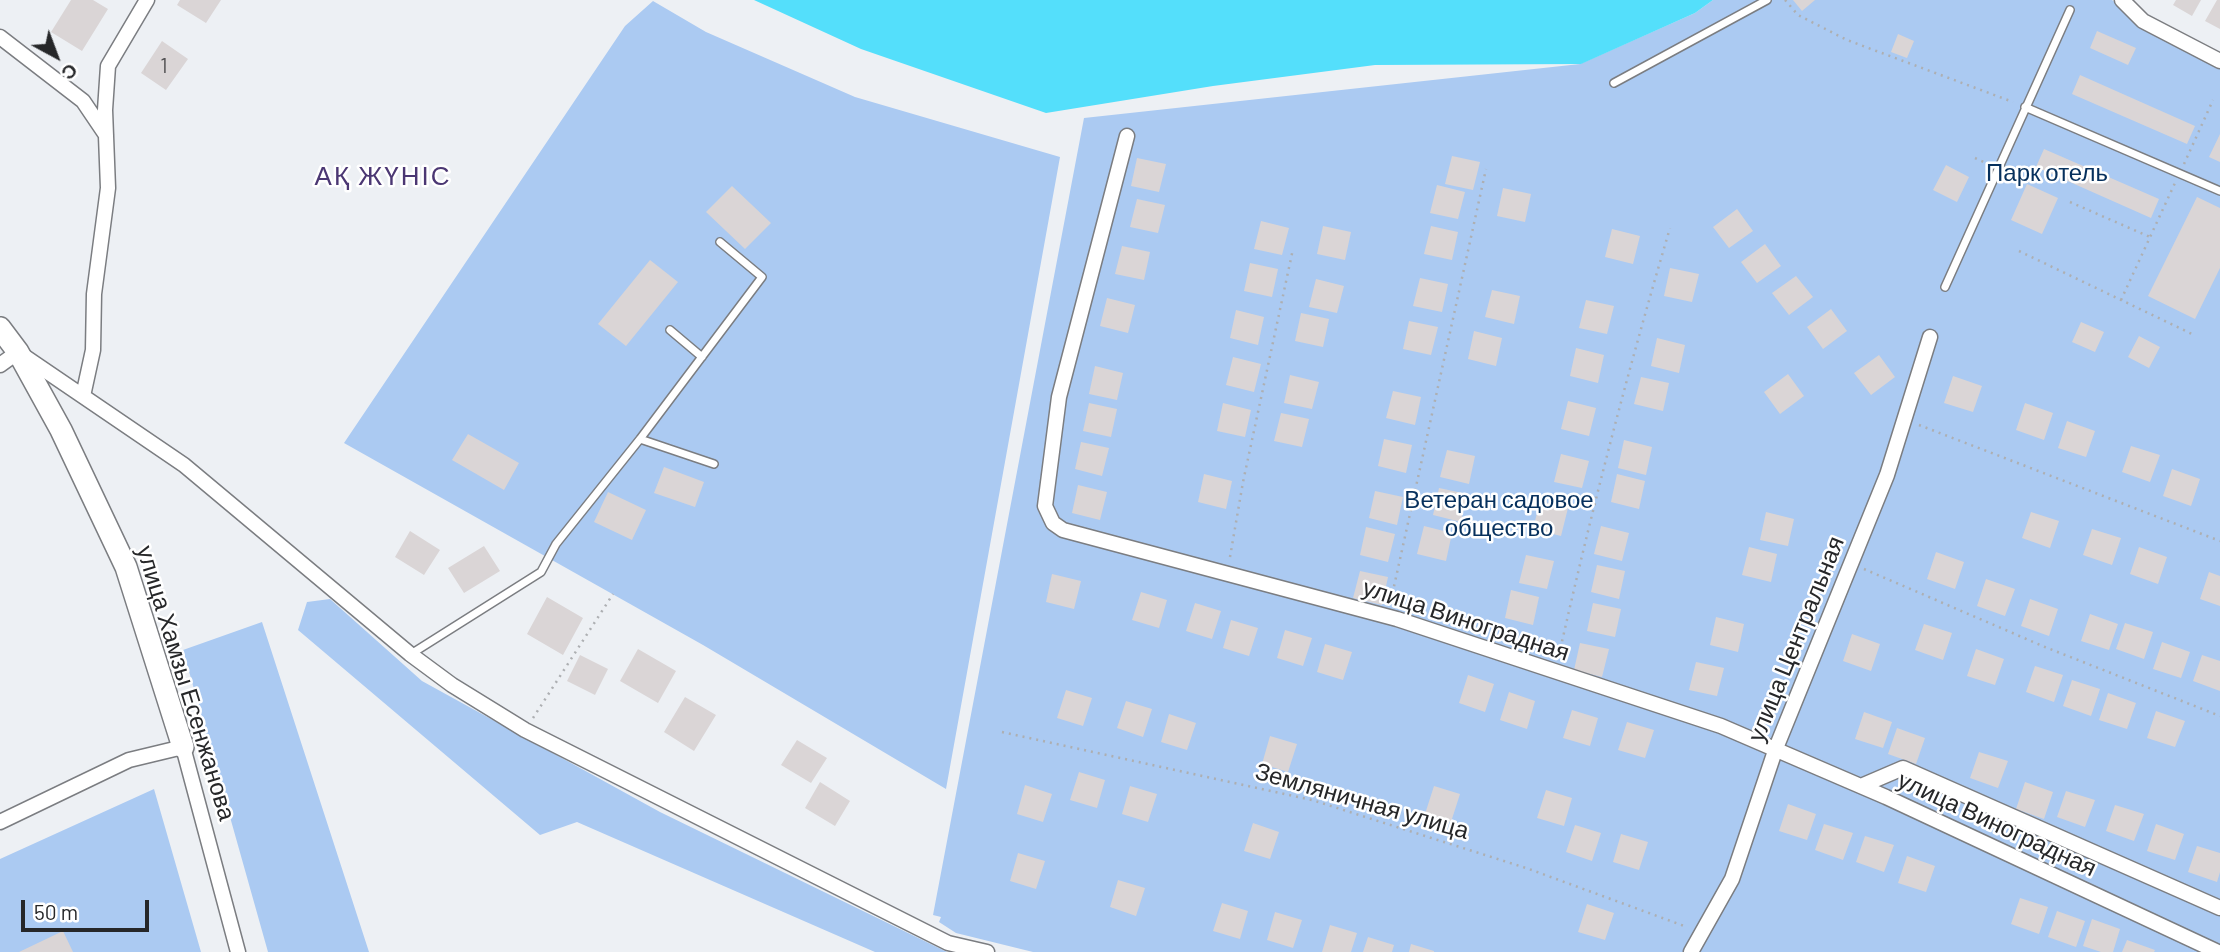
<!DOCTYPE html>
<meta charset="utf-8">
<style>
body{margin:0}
#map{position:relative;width:2220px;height:952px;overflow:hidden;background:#edf0f4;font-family:Barlow,sans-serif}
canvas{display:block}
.north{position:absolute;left:21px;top:21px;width:70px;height:70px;-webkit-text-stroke:5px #fff;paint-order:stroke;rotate:139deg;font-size:19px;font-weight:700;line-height:28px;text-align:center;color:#262729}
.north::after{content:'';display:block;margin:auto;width:24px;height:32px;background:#262729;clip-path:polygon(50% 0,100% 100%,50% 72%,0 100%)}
.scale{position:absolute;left:21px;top:900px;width:128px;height:32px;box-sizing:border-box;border:4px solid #262729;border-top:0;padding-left:9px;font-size:21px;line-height:24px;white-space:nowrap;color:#262729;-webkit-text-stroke:5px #fff;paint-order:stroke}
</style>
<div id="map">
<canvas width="2220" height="952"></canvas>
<div class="north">С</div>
<div class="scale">50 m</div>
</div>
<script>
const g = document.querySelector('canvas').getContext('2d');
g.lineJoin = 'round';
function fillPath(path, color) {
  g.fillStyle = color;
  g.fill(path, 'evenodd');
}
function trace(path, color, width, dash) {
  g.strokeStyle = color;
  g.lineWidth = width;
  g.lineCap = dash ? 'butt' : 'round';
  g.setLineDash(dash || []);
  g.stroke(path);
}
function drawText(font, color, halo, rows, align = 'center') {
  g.font = font + ' Barlow,sans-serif';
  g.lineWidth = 5;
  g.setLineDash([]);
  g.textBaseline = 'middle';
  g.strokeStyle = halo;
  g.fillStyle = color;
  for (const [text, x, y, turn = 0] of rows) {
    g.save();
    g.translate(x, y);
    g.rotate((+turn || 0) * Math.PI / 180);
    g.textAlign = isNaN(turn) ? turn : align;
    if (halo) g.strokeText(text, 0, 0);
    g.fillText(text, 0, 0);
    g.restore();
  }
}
const green = new Path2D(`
 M1713,0H2112L2162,39L2220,68V952H1033L956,933L939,922L941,917L933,915L1084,118L1580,64L1695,13Z
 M653,1L706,32L855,97L1060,157L946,789L703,645L344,443L625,26Z
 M330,599L422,681L660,812L947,952H875L577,822L540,835L298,630L307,602Z
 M262,622L369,952H268L183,650Z
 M154,789L201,952H0V859Z`);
const water = new Path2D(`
 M754,0H1713L1695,13L1581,64L1375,65L1213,86L1046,113L861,49Z`);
const building = new Path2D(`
 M71,0H93L108,9L82,51L51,32Z
 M180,0H221L206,23L177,5Z
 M1793,0H1815L1802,11Z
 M2176,0H2201L2192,16L2173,5Z
 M2217,0H2220V29L2205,21Z
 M2097,31L2136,48L2128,65L2090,48Z
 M1898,34L1914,41L1907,58L1891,52Z
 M162,41L188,59L166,90L141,73Z
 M2080,75L2195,126L2187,144L2072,94Z
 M2220,134V162L2209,157Z
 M2044,149L2159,199L2151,218L2036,167Z
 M1452,156L1480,162L1473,190L1445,184Z
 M1137,158L1166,164L1159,192L1131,186Z
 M1946,165L1969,177L1957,202L1933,190Z
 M2027,184L2058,198L2042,234L2011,220Z
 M1437,185L1465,192L1458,219L1430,213Z
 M732,186L771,223L745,249L706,212Z
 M1503,188L1531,194L1525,222L1497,216Z
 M2197,197L2220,208V268L2195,319L2148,296Z
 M1137,199L1165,205L1158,233L1130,227Z
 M1737,209L1753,231L1729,248L1713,227Z
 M1261,221L1289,228L1282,255L1254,249Z
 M1323,226L1351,232L1345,260L1317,254Z
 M1431,226L1458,232L1452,260L1424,254Z
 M1612,229L1640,236L1633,264L1605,257Z
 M1765,244L1781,266L1757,283L1741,262Z
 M1122,246L1150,252L1144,280L1115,274Z
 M650,260L678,282L626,346L598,324Z
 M1250,263L1278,269L1272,297L1244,291Z
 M1670,268L1699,274L1692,302L1664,296Z
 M1796,276L1813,297L1789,315L1772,293Z
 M1420,278L1448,284L1442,312L1413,306Z
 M1316,279L1344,286L1337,313L1309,307Z
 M1492,290L1520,296L1514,324L1485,317Z
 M1107,298L1135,305L1128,333L1100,326Z
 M1586,300L1614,306L1607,334L1579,328Z
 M1831,309L1847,331L1823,349L1807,327Z
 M1236,310L1264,317L1258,345L1230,338Z
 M1301,313L1329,319L1323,347L1295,341Z
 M1409,321L1438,327L1431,355L1403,349Z
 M2081,322L2104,332L2095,352L2072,342Z
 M1474,331L1502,338L1496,366L1468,359Z
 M2139,336L2160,347L2149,368L2128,357Z
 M1657,338L1685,345L1679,373L1651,366Z
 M1576,348L1604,355L1598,383L1570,376Z
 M1879,355L1895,377L1871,395L1854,373Z
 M1233,357L1261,364L1254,392L1226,385Z
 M1095,366L1123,373L1117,400L1089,394Z
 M1788,374L1804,396L1780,414L1764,392Z
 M1290,375L1319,382L1312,409L1284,403Z
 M1953,376L1982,386L1973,412L1944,403Z
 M1641,377L1669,383L1663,411L1634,404Z
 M1393,391L1421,397L1415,425L1386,418Z
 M1568,401L1596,408L1589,436L1561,429Z
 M1089,403L1117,409L1111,437L1083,431Z
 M1223,403L1251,410L1245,437L1217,431Z
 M2025,403L2053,413L2044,440L2016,430Z
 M1281,413L1309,419L1302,447L1274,441Z
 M2067,421L2095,431L2086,457L2058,448Z
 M468,434L519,463L504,490L452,460Z
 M1384,439L1412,445L1406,473L1378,466Z
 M1624,440L1652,447L1646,475L1618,468Z
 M1081,442L1109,448L1102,476L1075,469Z
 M2131,446L2160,455L2150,482L2122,472Z
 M1447,450L1475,456L1469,484L1440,477Z
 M1561,454L1589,461L1582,488L1554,482Z
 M664,467L704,482L695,507L654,493Z
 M2172,469L2200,479L2191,506L2163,496Z
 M1204,474L1232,481L1226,509L1198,502Z
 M1617,474L1645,481L1639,509L1611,502Z
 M1078,485L1107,492L1100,520L1072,513Z
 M1439,488L1467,494L1461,522L1433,515Z
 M1375,491L1403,497L1397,525L1369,518Z
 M608,492L646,510L632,540L594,522Z
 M1540,501L1568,508L1561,536L1533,529Z
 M1766,512L1794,519L1788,546L1760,540Z
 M2031,512L2059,521L2050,548L2022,538Z
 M1424,526L1452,533L1446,561L1417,554Z
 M1601,526L1629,533L1622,561L1594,554Z
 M1366,527L1395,534L1388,562L1360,555Z
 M2092,529L2121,538L2112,565L2083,555Z
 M410,531L440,550L424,575L395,557Z
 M484,546L500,571L464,593L448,568Z
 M1749,547L1777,554L1771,582L1742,575Z
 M2139,547L2167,557L2158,584L2130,574Z
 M1936,552L1964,562L1955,589L1927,579Z
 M1526,555L1554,561L1547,589L1519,583Z
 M1597,565L1625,571L1619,599L1591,592Z
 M1360,571L1388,577L1382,605L1353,598Z
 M2209,572L2220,576V606L2200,599Z
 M1052,574L1081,581L1074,609L1046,602Z
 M1986,579L2015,589L2005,616L1977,606Z
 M1511,590L1539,597L1533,625L1505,618Z
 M1141,592L1167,600L1159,628L1132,620Z
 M547,597L583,618L563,655L527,634Z
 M2030,599L2058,609L2049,636L2021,626Z
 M1195,603L1221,611L1212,639L1186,631Z
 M1593,603L1621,609L1615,637L1587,631Z
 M2090,614L2118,624L2109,650L2081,641Z
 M1716,617L1744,624L1738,652L1710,645Z
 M1231,620L1258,628L1249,656L1223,648Z
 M2125,623L2153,632L2144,659L2116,649Z
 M1924,624L1952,633L1943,660L1915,650Z
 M1285,630L1312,638L1303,666L1277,658Z
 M1852,634L1880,644L1871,671L1843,661Z
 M2162,642L2190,652L2181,678L2153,669Z
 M1580,643L1609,649L1602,677L1574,670Z
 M1325,644L1352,652L1343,680L1317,672Z
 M638,649L676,671L658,703L620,681Z
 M1976,649L2004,659L1995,685L1967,676Z
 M580,655L608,669L595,695L567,681Z
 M2202,655L2220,661V691L2193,681Z
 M1696,662L1724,668L1717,696L1689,690Z
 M2035,666L2063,675L2054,702L2026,692Z
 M1468,675L1494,684L1485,712L1459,703Z
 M2072,680L2100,689L2091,716L2063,706Z
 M1066,690L1092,698L1083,726L1057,718Z
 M1509,692L1535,701L1527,729L1500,720Z
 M2108,693L2136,703L2127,729L2099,720Z
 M685,697L716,715L694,751L664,732Z
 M1126,701L1152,709L1143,737L1117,728Z
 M1572,710L1598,718L1590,746L1563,738Z
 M2156,711L2185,721L2175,747L2147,738Z
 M1864,712L1892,722L1883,748L1855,739Z
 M1169,714L1196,723L1187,750L1161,742Z
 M1627,722L1654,730L1645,758L1618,750Z
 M1897,728L1925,738L1916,764L1888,754Z
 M1270,736L1297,744L1288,772L1262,764Z
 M797,740L827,758L811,783L781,765Z
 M1979,752L2008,761L1998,788L1970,778Z
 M1079,772L1105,780L1097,808L1070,800Z
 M820,782L850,801L835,826L805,808Z
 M2025,782L2053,792L2044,819L2016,809Z
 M1025,785L1052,794L1043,822L1017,814Z
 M1130,786L1157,794L1148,822L1122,814Z
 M1434,786L1460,794L1451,822L1425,814Z
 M1546,790L1572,798L1564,826L1537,818Z
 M2066,791L2095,800L2085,827L2057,817Z
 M1788,804L1816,814L1807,840L1779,831Z
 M2115,805L2144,814L2134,841L2106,831Z
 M1253,823L1279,832L1270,859L1244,851Z
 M1824,824L1853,833L1843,860L1815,850Z
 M2156,824L2184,834L2175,860L2147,851Z
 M1575,825L1601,833L1592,861L1566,852Z
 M1621,834L1648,842L1639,870L1613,862Z
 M1865,836L1894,845L1884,872L1856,862Z
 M2197,846L2220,853V872L2217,882L2188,872Z
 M1018,853L1045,861L1036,889L1010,881Z
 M1907,856L1935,866L1926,892L1898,883Z
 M1118,880L1145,888L1136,916L1110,907Z
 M2020,898L2048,907L2039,934L2011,924Z
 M1222,903L1248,911L1240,939L1213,931Z
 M1587,904L1614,913L1605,940L1578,932Z
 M2057,911L2085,921L2076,947L2048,937Z
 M1275,912L1302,920L1293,948L1267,940Z
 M2092,919L2120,929L2113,952H2101L2083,946Z
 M1330,925L1357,933L1351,952H1322Z
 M63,931L73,952H19Z
 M1368,937L1394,945L1392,952H1363Z
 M2127,940L2155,950L2154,952H2122Z
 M1411,944L1434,951V952H1409Z`);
const path = new Path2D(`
 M1785,0L1798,15L1847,40L2013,102
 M1975,158L1988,164
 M2184,164L2213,100
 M2070,202L2150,237
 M2019,251L2192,334
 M2121,300L2175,183
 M1919,425L2220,541
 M1230,557L1243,482L1293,249
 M1864,569L2045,647L2220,716
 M1391,600L1486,169
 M1559,655C1591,512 1628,370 1670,228
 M533,718L613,594
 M1002,732L1312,800L1529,869L1687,927`);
const lane = new Path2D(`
 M1614,83L1767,0
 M2025,107L2220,191
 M1945,287L2070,10
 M670,330L702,357
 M640,439L714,464
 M411,654L541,572L556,544L640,439L762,277L720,242`);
const street = new Path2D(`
 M2122,0L2143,21L2220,61
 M0,37L83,101L106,135
 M1127,136L1059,397L1045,506L1053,523L1063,530L1397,619L1721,726L1886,797L2218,952
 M0,365L18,352L184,465L410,654L452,685L525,730L948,943L987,952
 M83,396L93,350L94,294L108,188L105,110L108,66L147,0
 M1861,786L1903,768L2220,908
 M0,822L129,760L183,747L238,952
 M1691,952L1732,879L1776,748L1887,475L1930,337`);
const secondary = new Path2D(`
 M0,328L18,352L61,430L126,567L183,747`);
const numberNames = [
 ["1",164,66]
];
const parkNames = [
 ["Парк отель",2047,173],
 ["Ветеран садовое",1499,500],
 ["общество",1499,528]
];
const streetNames = [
 ["улица Виноградная",1466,620,18],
 ["улица Центральная",1796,639,-68],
 ["улица Хамзы Есенжанова",186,683,73],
 ["Земляничная улица",1362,801,16],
 ["улица Виноградная",1997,824,25]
];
const neighbourhoodNames = [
 ["АҚ ЖҮНІС",383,176]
];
fillPath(green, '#abcaf2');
fillPath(water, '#54dffb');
fillPath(building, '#dad5d6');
trace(lane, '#7b7d81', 10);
trace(street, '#7b7d81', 17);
trace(secondary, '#7b7d81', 24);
trace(path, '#adafb2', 2.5, [2, 5]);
trace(lane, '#fff', 7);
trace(street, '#fff', 14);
trace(secondary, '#fff', 21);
drawText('21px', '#535254', null, numberNames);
drawText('24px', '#06305d', '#fff', parkNames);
drawText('24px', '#262729', '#fff', streetNames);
g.letterSpacing = '2px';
drawText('26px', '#4b3773', '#fff', neighbourhoodNames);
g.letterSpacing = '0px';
</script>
